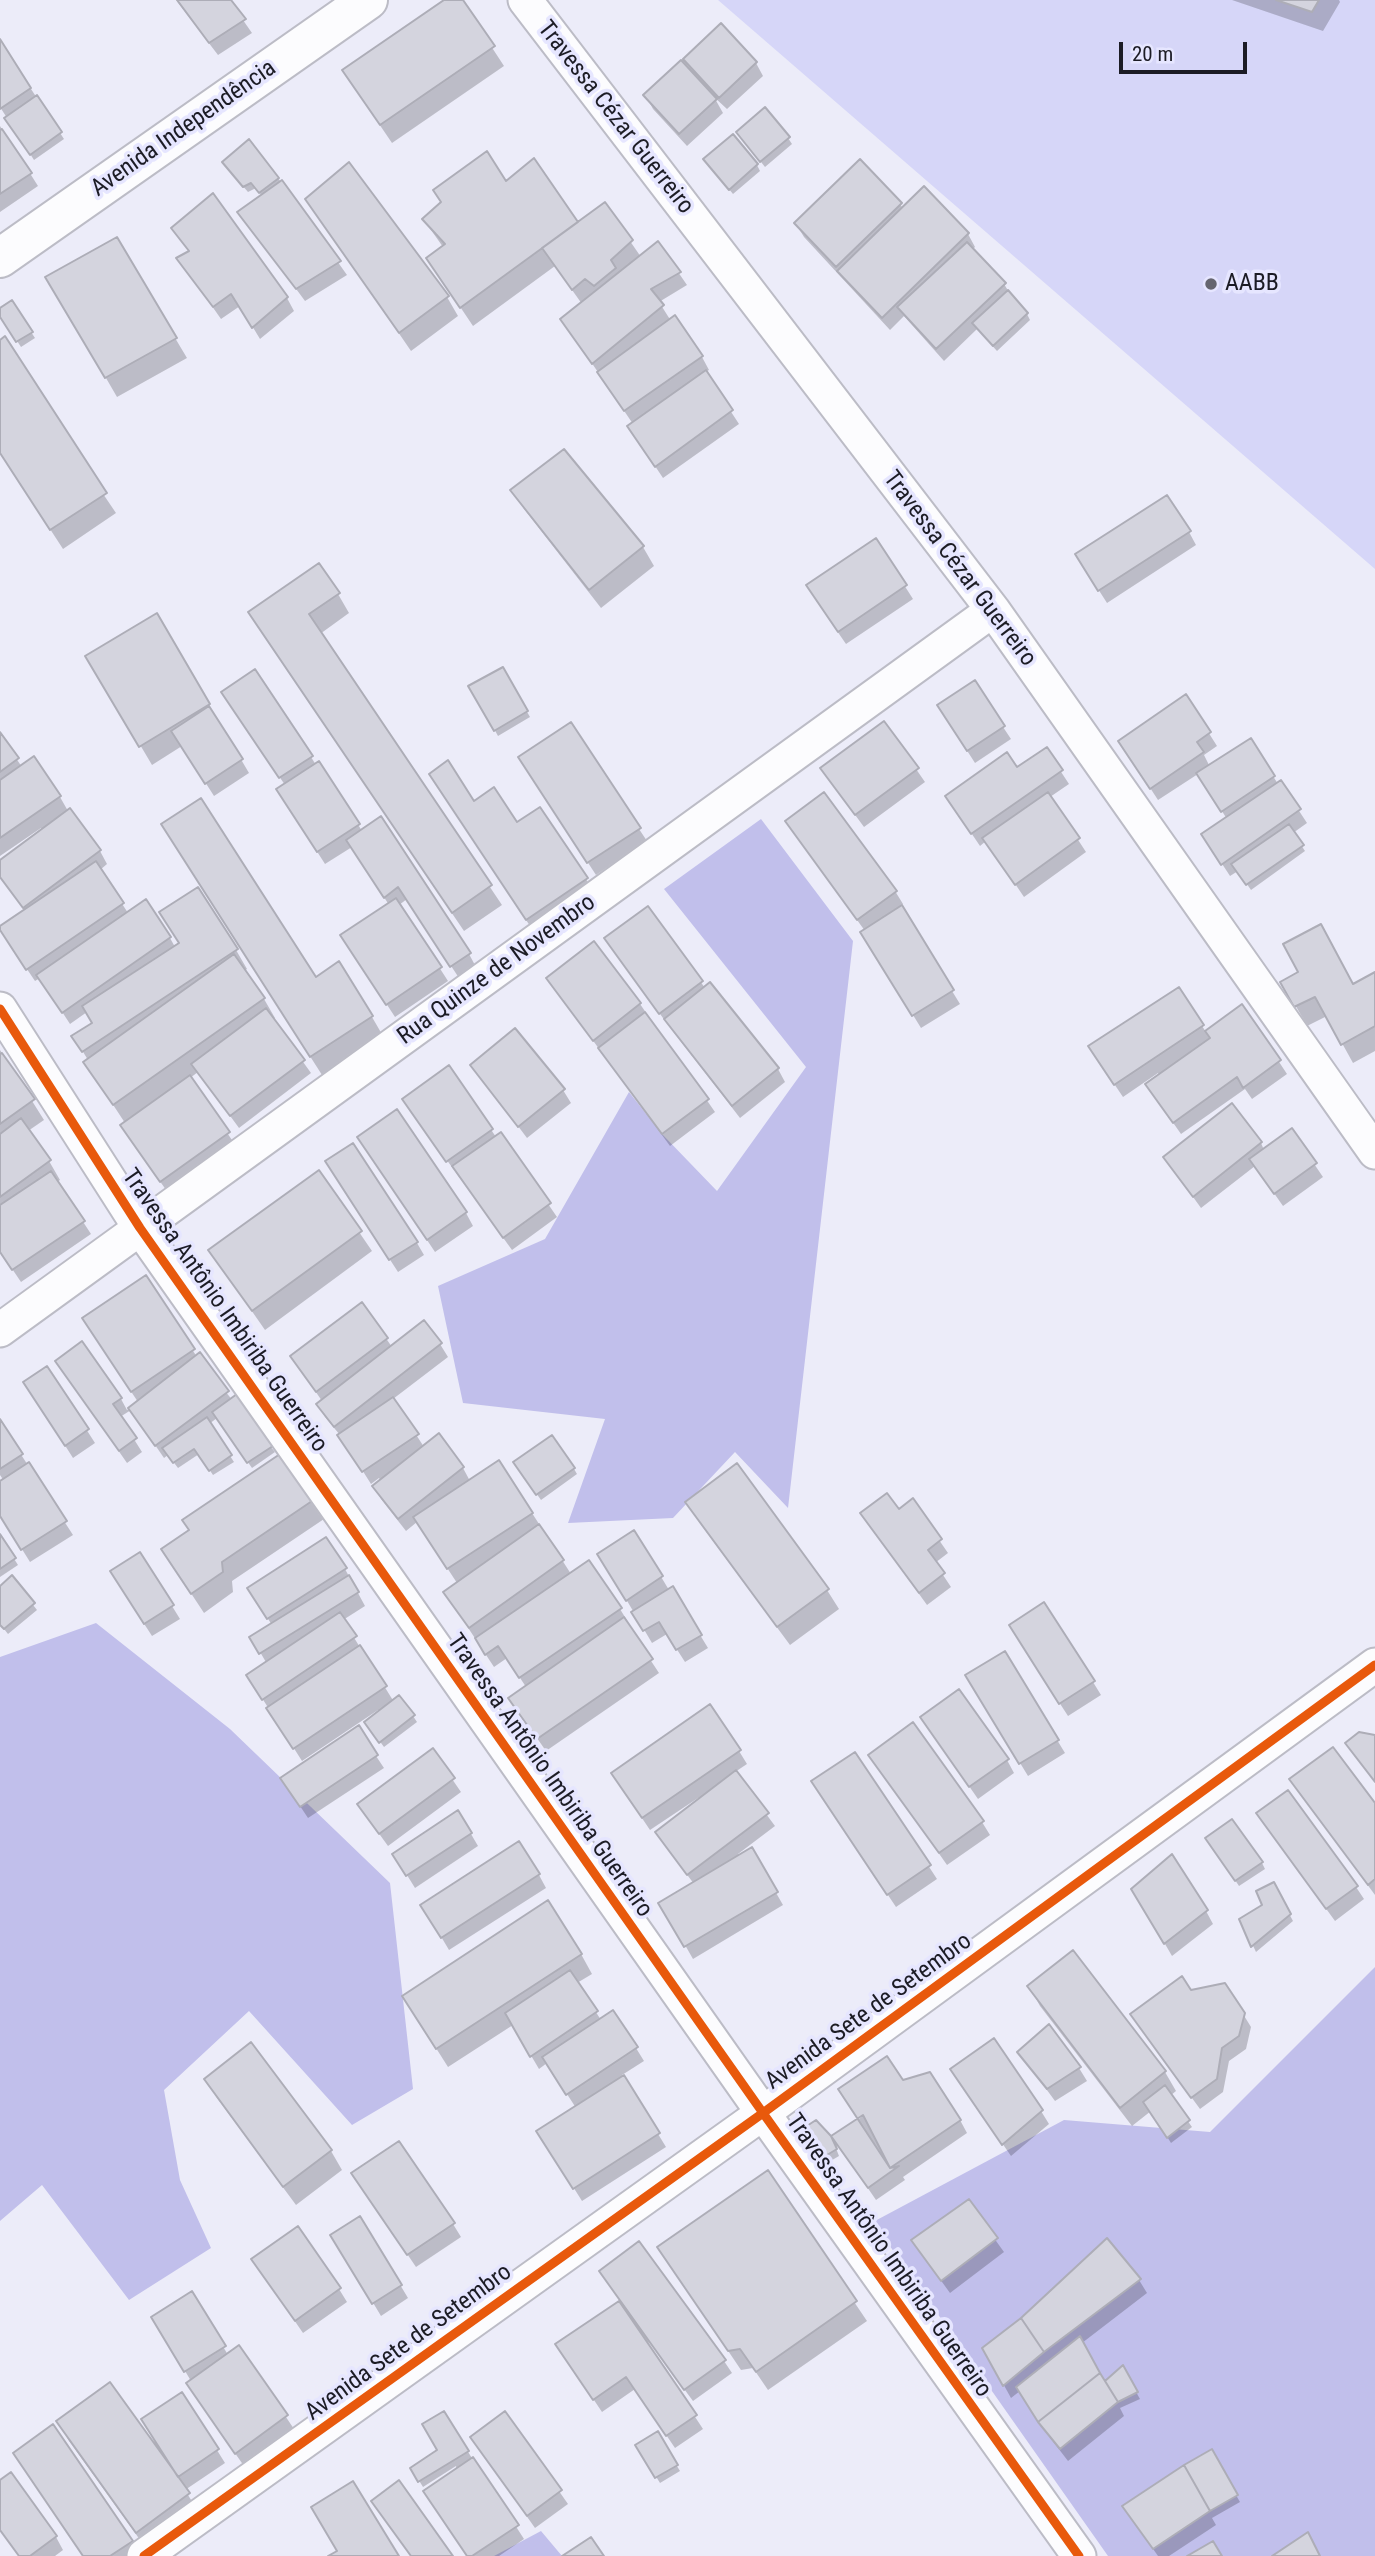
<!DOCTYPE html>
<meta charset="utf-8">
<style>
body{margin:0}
#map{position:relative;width:1375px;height:2556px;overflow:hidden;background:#ececf9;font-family:"Roboto Condensed",sans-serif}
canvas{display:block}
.scale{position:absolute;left:1119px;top:42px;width:128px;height:32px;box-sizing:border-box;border:4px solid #1c1c25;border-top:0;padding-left:9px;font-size:21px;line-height:24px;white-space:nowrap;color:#1c1c25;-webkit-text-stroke:5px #e6e6ff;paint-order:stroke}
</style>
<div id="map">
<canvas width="1375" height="2556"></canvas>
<div class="scale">20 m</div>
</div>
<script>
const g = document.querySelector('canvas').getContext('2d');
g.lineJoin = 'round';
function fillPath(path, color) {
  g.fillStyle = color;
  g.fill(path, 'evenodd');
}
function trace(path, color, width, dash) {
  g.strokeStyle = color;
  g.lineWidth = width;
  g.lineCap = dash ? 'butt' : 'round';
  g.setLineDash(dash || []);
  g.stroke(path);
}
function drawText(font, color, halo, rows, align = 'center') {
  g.font = font + ' "Roboto Condensed",sans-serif';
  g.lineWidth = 7;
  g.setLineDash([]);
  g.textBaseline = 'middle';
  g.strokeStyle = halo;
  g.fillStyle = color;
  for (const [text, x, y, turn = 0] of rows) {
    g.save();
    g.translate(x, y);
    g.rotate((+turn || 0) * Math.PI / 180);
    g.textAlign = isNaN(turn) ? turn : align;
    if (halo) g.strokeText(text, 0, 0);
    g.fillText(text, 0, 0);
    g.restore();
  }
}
const green = new Path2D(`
 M718,0H1375V569Z`);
const forest = new Path2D(`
 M761,819L853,941L788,1508L735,1452L673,1518L568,1523L605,1419L463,1403L438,1286L545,1239L629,1092L662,1134L717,1191L806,1067L664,889Z
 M96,1623L230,1729L390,1883L413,2089L352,2125L249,2011L164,2090L180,2180L211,2248L129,2300L42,2185L0,2221V1657Z
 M1375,1967V2556H1108L873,2222L1064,2120L1210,2132Z
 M541,2531L562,2556H494Z`);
const shadow = new Path2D(`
 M176,0H229L252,33L218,55Z
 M447,0H461L504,66L392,143L356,90Z
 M1232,0H1339L1340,2L1323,31Z
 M0,42L64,139L34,160L0,107Z
 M686,59L756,63L763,76L727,109L714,97L723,113L687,146L653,109L646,96L695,75Z
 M0,126L38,186L0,212Z
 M738,133L788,138L792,144L765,167Z
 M249,141L281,182L347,275L305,301L240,213L262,196L256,188L248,192L228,169Z
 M860,162L904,209L924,189L968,234L975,247L972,250L1004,284L1012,297L1027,314L1030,320L997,351L977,329L944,361L904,316L890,330L804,237L796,224Z
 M709,165H757L760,171L733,194Z
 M505,184L578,225L605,205L641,257L658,243L687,285L659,302L671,321L702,357L709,370L705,372L739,424L663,478L637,439L633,424L562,319L582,304L555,266L473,326L428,259L443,247L424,220Z
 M307,199L447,297L458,316L411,351Z
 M174,229L287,298L294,311L260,339L240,306L221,319L179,259L190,252Z
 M116,239L187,358L117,397L48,278Z
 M11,302L35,338L21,347L0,315V310Z
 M0,342L116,513L63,549L0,452Z
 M564,451L643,547L654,566L601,608L524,509L513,490Z
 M1189,532L1196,545L1107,603L1084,567Z
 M876,541L913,599L846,644L815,599Z
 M338,594L349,613L320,634L502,905L464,931L261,632Z
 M156,615L249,773L214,796L182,746L152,765L88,657Z
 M502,669L530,717L498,736L471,687Z
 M1186,697L1217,746L1204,755L1210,767L1250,740L1278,784L1280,782L1307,823L1293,833L1305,851L1251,890L1238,871L1230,876L1211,847L1227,819L1198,774L1158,800L1128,754Z
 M231,705L311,757L316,765L319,763L362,831L469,954L476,967L459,978L407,899L399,905L448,981L395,1017L350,948L389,905L352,847L325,864L286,803L285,785Z
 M946,718L1003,727L1011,739L975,763Z
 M884,723L925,782L864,827L830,781Z
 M0,735L22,767L60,797L68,811L70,810L100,851L107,864L100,870L128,913L170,938L175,947L236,950L247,969L244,971L264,999L275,1018L273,1020L311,1073L239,1128L198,1072L190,1078L236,1146L169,1194L129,1138L125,1123L85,1062L88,1060L74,1037L94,1024L87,1012L70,1024L40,978L35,981L8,941L25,911L0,876V862L43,830L41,828L0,856Z
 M1046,749L1069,784L1050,797L1086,852L1024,897L986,841L980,846L955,809Z
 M528,771L639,829L647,841L596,875Z
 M442,793L474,803L517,825L586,879L597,898L538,938Z
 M795,834L895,891L903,904L900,906L960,1004L921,1028L870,945L865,931Z
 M174,843L315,979L372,1017L383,1036L322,1075Z
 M647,908L705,988L710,984L778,1069L785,1082L740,1118L668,1025L606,939Z
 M593,943L640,1004L715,1112L670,1146L548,979Z
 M1375,974V1051L1353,1063L1327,1016L1307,1026L1283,983L1353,986Z
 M1242,1006L1287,1074L1252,1099L1245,1089L1181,1134L1155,1097L1160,1076L1158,1073L1123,1097L1098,1060L1202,1026L1206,1032Z
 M0,1050L44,1120L28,1131L49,1161L60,1180L57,1182L91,1234L21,1282L0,1251Z
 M472,1065L563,1090L571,1103L527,1138Z
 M449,1068L496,1137L500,1134L557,1217L512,1250L412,1112Z
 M1291,1130L1323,1177L1283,1206L1255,1166L1201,1208L1165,1158L1261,1143L1264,1150Z
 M367,1150L466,1213L473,1226L435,1252Z
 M318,1172L372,1251L265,1330L210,1251Z
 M335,1175L417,1243L424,1255L398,1272Z
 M145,1277L197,1357L275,1452L252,1468L217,1418L209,1424L234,1462L213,1475L199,1454L178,1468L168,1455L164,1458L131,1410L120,1417L142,1452L127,1463L65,1374L121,1399L127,1410L138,1402L91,1331Z
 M362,1304L392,1347L440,1344L448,1357L393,1399L424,1447L463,1468L470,1481L532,1513L571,1574L620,1609L628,1622L626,1623L659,1673L546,1751L518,1711L526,1687L507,1658L494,1667L453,1605L457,1583L417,1522L406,1531L381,1499L374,1486L381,1481L379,1478L371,1484L340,1435L325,1417L318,1404L322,1401L292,1357Z
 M47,1368L95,1443L73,1458L33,1395Z
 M0,1422L73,1535L30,1562L0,1514V1483L4,1481L0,1475Z
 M519,1469H574L577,1474L541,1500Z
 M313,1500L324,1519L232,1581L233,1592L204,1613L175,1569Z
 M912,1501L948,1553L935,1563L951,1587L927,1605L870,1526Z
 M688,1502L827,1590L839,1609L790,1645L699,1522Z
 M634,1532L669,1590L672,1589L708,1648L685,1662L667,1634L652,1643L607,1567Z
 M0,1537L18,1565L0,1577Z
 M345,1569L365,1606L343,1620L394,1702L413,1716L417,1722L384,1747L370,1728L379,1713L378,1710L302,1761L248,1676L267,1664L252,1638L272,1625L257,1602Z
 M12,1578L37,1610L8,1634L0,1624V1588Z
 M119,1585L172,1606L180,1619L152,1636Z
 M1018,1639L1093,1682L1101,1695L1068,1716Z
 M1004,1653L1065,1753L1028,1776L967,1676Z
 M930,1730L1007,1760L1014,1773L978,1799Z
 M432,1750L461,1792L388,1846L367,1817Z
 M739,1751L747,1764L735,1772L775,1826L738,1854L740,1856L751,1849L783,1905L693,1959L661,1903L694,1884L665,1845L699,1800L698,1798L650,1830L621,1787Z
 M855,1754L937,1879L896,1907L821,1795Z
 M870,1755L982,1822L990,1835L947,1865Z
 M376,1756L384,1768L308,1818L290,1791Z
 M1291,1780L1375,1806V1895L1299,1792Z
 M1266,1826L1356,1887L1364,1899L1335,1921Z
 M471,1834L478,1846L415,1888L402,1867Z
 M1211,1844L1262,1863L1265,1869L1239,1886Z
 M539,1875L546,1888L449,1950L430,1918Z
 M1273,1884L1293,1921L1256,1952L1241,1920L1264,1905Z
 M1133,1889L1206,1911L1213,1924L1172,1956Z
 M1073,1953L1165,2072L1176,2091L1170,2096L1192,2127L1171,2143L1151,2111L1132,2126L1040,2006L1029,1986Z
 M581,1954L592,1974L577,1983L601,2020L636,2048L644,2061L622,2075L666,2147L582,2201L546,2144L576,2108L547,2063L539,2069L513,2025L448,2067L415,2015Z
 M1243,2014L1251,2027L1246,2049L1229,2061L1223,2092L1200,2109L1140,2027Z
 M251,2045L331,2151L342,2170L296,2205L217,2098L206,2079Z
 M1019,2052L1079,2068L1087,2081L1055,2101Z
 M902,2082L960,2120L967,2133L903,2177L905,2180L876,2200L841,2149L859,2119Z
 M960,2082L1041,2111L1049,2124L1011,2156Z
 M832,2138L839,2156L817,2169L799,2142Z
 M767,2173L867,2321L768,2390L753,2368L741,2370L671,2266Z
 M361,2186L453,2224L461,2237L416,2267Z
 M968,2202L1004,2252L950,2293L921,2253Z
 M360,2218L408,2298L381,2316L333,2236Z
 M261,2272L339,2289L347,2302L303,2333Z
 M601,2272L724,2361L732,2373L693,2401L649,2342L647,2344L703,2429L675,2448L635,2389L602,2412L557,2345L621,2302Z
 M1139,2280L1147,2293L1082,2343L1105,2383L1122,2367L1140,2399L1120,2408L1124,2416L1068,2461L1048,2435L1020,2391L1011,2398L984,2349Z
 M192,2294L228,2355L239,2347L294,2429L244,2466L195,2396L191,2381L153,2317Z
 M182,2394L225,2463L185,2490L199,2513L148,2551L69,2441L58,2422L173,2474L176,2472Z
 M443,2413L524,2539L499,2556H468L456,2466L423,2487L412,2469L440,2451Z
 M505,2414L568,2504L535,2528L480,2450Z
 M657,2434L680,2471L660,2483L637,2446Z
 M1211,2452L1240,2502L1212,2518L1216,2525L1169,2556H1158L1132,2519Z
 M0,2483L56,2537L63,2550L55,2556H19L0,2530Z
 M131,2542L139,2554L136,2556H84Z`);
const building = new Path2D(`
 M177,0H231L246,19L209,43Z
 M444,0H463L495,46L380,125L342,70Z
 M1276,0H1319L1312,12Z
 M721,23L757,62L719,98L683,59Z
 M0,39L31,88L0,109Z
 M681,60L717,99L679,134L643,95Z
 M37,95L62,132L30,155L4,118Z
 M765,107L790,137L760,162L736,132Z
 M2,129L32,173L0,194V130Z
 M733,134L758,164L729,190L703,159Z
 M249,139L279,178L259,193L251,183L243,187L222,162Z
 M487,151L506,181L534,158L578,222L460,308L426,258L445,244L422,219L441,202L433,190Z
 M860,159L902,203L836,267L794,223Z
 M349,162L449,296L399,333L305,199Z
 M282,180L341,261L296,289L237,212Z
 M924,186L969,233L882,318L837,271Z
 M213,193L288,297L252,328L231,294L213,307L176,258L189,251L171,228Z
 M605,202L633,240L611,260L616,268L594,286L585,279L572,290L542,248Z
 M117,237L177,338L105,378L45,277Z
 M658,241L681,272L651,289L664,305L592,364L560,319Z
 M967,242L1006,283L936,349L897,307Z
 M1008,290L1028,313L993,346L972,323Z
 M12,300L33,332L16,342L0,317V308Z
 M675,315L703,356L624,411L597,372Z
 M5,336L107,493L50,530L0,453V340Z
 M706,370L733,410L655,467L627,426Z
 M564,449L644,546L589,590L510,490Z
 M1167,495L1191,531L1098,591L1075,554Z
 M876,538L907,585L838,632L806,585Z
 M319,563L340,593L309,614L492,885L452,913L248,612Z
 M157,613L210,704L139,747L85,656Z
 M503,667L528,711L494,731L468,686Z
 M255,669L313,756L279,778L221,692Z
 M975,680L1005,726L967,751L937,705Z
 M1186,694L1211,732L1197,742L1204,752L1150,789L1118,741Z
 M209,706L243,759L205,784L171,731Z
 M884,721L919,768L855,815L820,768Z
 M571,722L641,828L587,863L518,757Z
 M0,732L19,758L0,772Z
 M1251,738L1275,776L1221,812L1196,773Z
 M1047,747L1063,770L971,834L945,796L1007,752L1017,767Z
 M34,756L61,796L0,838V780Z
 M448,760L474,801L494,787L517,822L540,807L588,878L526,920L429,774Z
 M319,761L360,824L317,852L276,789Z
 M1281,780L1301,809L1221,865L1201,834Z
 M824,792L897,891L857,920L785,821Z
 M1048,792L1080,838L1015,885L982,838Z
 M201,798L316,977L339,961L373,1016L310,1057L161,824Z
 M70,808L101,850L23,908L0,877V860Z
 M381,816L471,953L450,967L398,887L384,898L346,840Z
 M1289,824L1304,845L1246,885L1231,864Z
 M96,861L124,903L26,970L0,930V926Z
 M198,887L238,949L82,1052L71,1036L92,1023L82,1006L179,943L159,912Z
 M396,898L442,967L386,1005L340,935Z
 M146,899L171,937L62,1013L36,975Z
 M902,905L954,990L912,1016L860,932Z
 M648,906L703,981L659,1014L604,938Z
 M1321,924L1353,984L1375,972V1026L1341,1045L1315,997L1294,1007L1280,982L1298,972L1283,944Z
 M594,941L641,1003L593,1041L546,978Z
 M234,954L265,998L113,1105L83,1062Z
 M710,982L779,1068L732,1106L664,1019Z
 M1179,987L1204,1025L1114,1085L1088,1046Z
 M1242,1004L1281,1060L1243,1088L1237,1077L1173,1123L1145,1084L1210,1038L1205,1031Z
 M266,1008L305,1060L230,1116L191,1064Z
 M645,1012L709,1099L662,1134L598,1048Z
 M515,1028L565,1089L518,1127L470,1065Z
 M2,1053L35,1099L0,1124V1054Z
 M449,1065L493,1129L446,1162L402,1099Z
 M190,1075L230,1132L160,1182L120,1125Z
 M1232,1103L1262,1142L1193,1197L1163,1157Z
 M397,1109L467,1212L427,1240L357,1137Z
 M21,1118L51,1160L0,1197V1134Z
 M1292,1128L1317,1163L1274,1194L1249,1159Z
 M501,1132L551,1203L503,1238L452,1166Z
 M353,1143L418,1242L389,1260L325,1161Z
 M319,1170L362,1231L252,1311L208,1250Z
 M51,1171L85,1221L12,1270L0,1252V1205Z
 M146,1275L195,1349L131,1392L82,1318Z
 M362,1302L388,1338L316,1392L290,1356Z
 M424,1320L442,1343L334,1427L316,1404Z
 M82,1341L122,1398L113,1404L137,1438L119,1451L55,1361Z
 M200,1352L229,1391L155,1446L128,1408Z
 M47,1366L89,1429L65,1446L23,1382Z
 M237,1394L273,1446L247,1463L212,1412Z
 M393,1397L419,1434L362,1472L337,1435Z
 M207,1417L232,1455L209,1471L194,1449L173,1463L162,1448Z
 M0,1419L23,1454L0,1469Z
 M439,1433L464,1467L398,1519L372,1486Z
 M552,1435L575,1468L536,1495L513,1462Z
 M283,1452L315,1499L222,1562L223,1572L191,1594L161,1549L189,1530L182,1520Z
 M499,1460L533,1513L447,1569L413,1517Z
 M29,1462L67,1521L21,1550L0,1516V1481Z
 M737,1463L829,1589L777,1627L685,1502Z
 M887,1493L899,1509L913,1498L942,1539L928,1550L945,1573L919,1593L860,1513Z
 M539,1524L564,1560L469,1628L443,1592Z
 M634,1530L663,1576L626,1601L597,1554Z
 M0,1534L16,1558L0,1569Z
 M326,1537L347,1568L267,1619L247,1588Z
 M140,1552L174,1605L144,1624L110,1571Z
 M589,1560L622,1608L519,1678L498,1646L485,1655L475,1638Z
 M12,1575L35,1603L4,1629L0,1625V1586Z
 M349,1575L359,1592L259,1654L249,1637Z
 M673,1586L702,1635L676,1650L659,1622L643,1631L631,1612Z
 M1044,1602L1095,1681L1059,1704L1009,1625Z
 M340,1612L357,1636L262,1700L246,1675Z
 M624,1617L653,1659L537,1739L508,1698Z
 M360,1645L387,1686L293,1749L266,1708Z
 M1005,1651L1059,1740L1019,1764L965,1675Z
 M959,1689L1009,1759L969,1787L920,1717Z
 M399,1695L415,1715L379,1743L364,1722Z
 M710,1704L741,1750L642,1818L611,1773Z
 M913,1722L984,1821L939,1853L868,1755Z
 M359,1725L378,1755L300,1807L280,1778Z
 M1359,1732L1375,1735V1782L1345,1743Z
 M1333,1747L1375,1803V1879L1368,1885L1289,1779Z
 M433,1748L455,1778L379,1834L357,1804Z
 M855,1752L931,1865L887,1895L811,1781Z
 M736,1770L769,1813L687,1875L655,1832Z
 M1288,1790L1358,1886L1326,1909L1256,1813Z
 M458,1810L472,1833L406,1876L392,1854Z
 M1232,1819L1263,1862L1235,1881L1205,1838Z
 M519,1841L540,1874L441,1938L420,1905Z
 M752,1847L778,1892L684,1947L658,1903Z
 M1172,1854L1208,1910L1164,1944L1131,1889Z
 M1274,1882L1291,1914L1251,1947L1239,1919L1262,1905L1256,1891Z
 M548,1900L582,1954L436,2049L402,1996Z
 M1073,1950L1166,2071L1120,2108L1027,1986Z
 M570,1970L598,2011L530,2057L505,2013Z
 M1182,1976L1191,1990L1225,1983L1245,2013L1239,2036L1222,2048L1217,2079L1191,2098L1130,2014Z
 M613,2010L638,2047L566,2095L542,2057Z
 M1049,2024L1081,2067L1047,2089L1017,2052Z
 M994,2038L1043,2110L1002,2145L950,2069Z
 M251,2042L332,2150L283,2187L204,2079Z
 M887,2056L903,2080L930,2072L961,2120L890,2168L838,2089Z
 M624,2075L660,2133L573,2189L536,2131Z
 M1165,2085L1190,2120L1167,2138L1143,2102Z
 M863,2115L890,2168L899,2166L868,2188L831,2136Z
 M816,2120L831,2136L837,2149L812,2164L793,2135Z
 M399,2141L455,2223L407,2255L351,2173Z
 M768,2170L857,2301L756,2372L740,2349L728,2351L657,2247Z
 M969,2199L998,2238L941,2281L911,2240Z
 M360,2216L402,2285L372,2304L330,2235Z
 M298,2226L341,2288L295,2321L251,2259Z
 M1107,2238L1141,2279L1044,2352L1021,2318Z
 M639,2241L726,2360L684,2390L599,2271Z
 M192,2291L226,2346L184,2372L151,2317Z
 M619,2301L697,2415L666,2436L626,2377L593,2400L555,2344Z
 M1021,2318L1044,2352L1003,2386L982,2348Z
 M1080,2336L1100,2373L1038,2422L1016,2387Z
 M239,2345L288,2415L235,2454L186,2383Z
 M1123,2365L1138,2392L1118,2402L1105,2381Z
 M1100,2373L1118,2402L1060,2449L1038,2422Z
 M110,2382L190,2493L136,2533L56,2421Z
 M182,2392L219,2449L178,2477L141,2419Z
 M444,2411L469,2451L418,2482L410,2468L437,2450L422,2424Z
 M505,2411L562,2490L527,2516L470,2437Z
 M53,2424L133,2541L110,2556H83L13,2453Z
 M658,2431L678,2465L655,2478L635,2445Z
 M1212,2449L1238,2495L1210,2511L1184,2465Z
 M473,2457L519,2525L472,2556H467L423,2491Z
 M1184,2465L1210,2511L1153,2549L1122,2506Z
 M11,2472L57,2536L30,2556H19L0,2530V2480Z
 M399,2480L453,2556H411L371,2501Z
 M353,2481L399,2556H328L337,2551L311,2507Z
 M1308,2532L1320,2556H1272Z
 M591,2537L604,2556H562Z
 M1213,2541L1222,2556H1187Z`);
const street = new Path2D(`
 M525,0L993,610L1375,1152
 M0,1009L140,1228L763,2113L1079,2556
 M0,1330L993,610
 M144,2556L763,2113L1375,1665`);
const secondary = new Path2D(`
 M0,258L368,0`);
const cycleway = new Path2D(`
 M0,1009L140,1228L763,2113L1079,2556
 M144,2556L763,2113L1375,1665`);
const markers = [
 [1211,284,7,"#65656f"]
];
const streetNames = [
 ["Travessa Cézar Guerreiro",615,118,52],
 ["Avenida Independência",184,129,-35],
 ["Travessa Cézar Guerreiro",959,569,53],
 ["Rua Quinze de Novembro",497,970,-36],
 ["Travessa Antônio Imbiriba Guerreiro",224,1311,55],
 ["Travessa Antônio Imbiriba Guerreiro",549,1776,55],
 ["Avenida Sete de Setembro",869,2012,-36],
 ["Travessa Antônio Imbiriba Guerreiro",888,2256,55],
 ["Avenida Sete de Setembro",409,2343,-36]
];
const poiNames = [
 ["AABB",1225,284]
];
fillPath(green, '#d6d6f8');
fillPath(forest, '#c1bfeb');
fillPath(shadow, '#0003');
fillPath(building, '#d4d4de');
trace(building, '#adadb7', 2);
trace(street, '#bcbcc6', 37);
trace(secondary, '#bcbcc6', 42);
trace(street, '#fcfcfe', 33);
trace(secondary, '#fcfcfe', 38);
trace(cycleway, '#e8590c', 9);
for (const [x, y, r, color] of markers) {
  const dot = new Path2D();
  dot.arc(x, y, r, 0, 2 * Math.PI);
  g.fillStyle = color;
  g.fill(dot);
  trace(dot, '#e6e6ff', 2.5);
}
drawText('24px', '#1c1c25', '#e6e6ff', streetNames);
drawText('24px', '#1c1c25', '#e6e6ff', poiNames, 'left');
</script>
